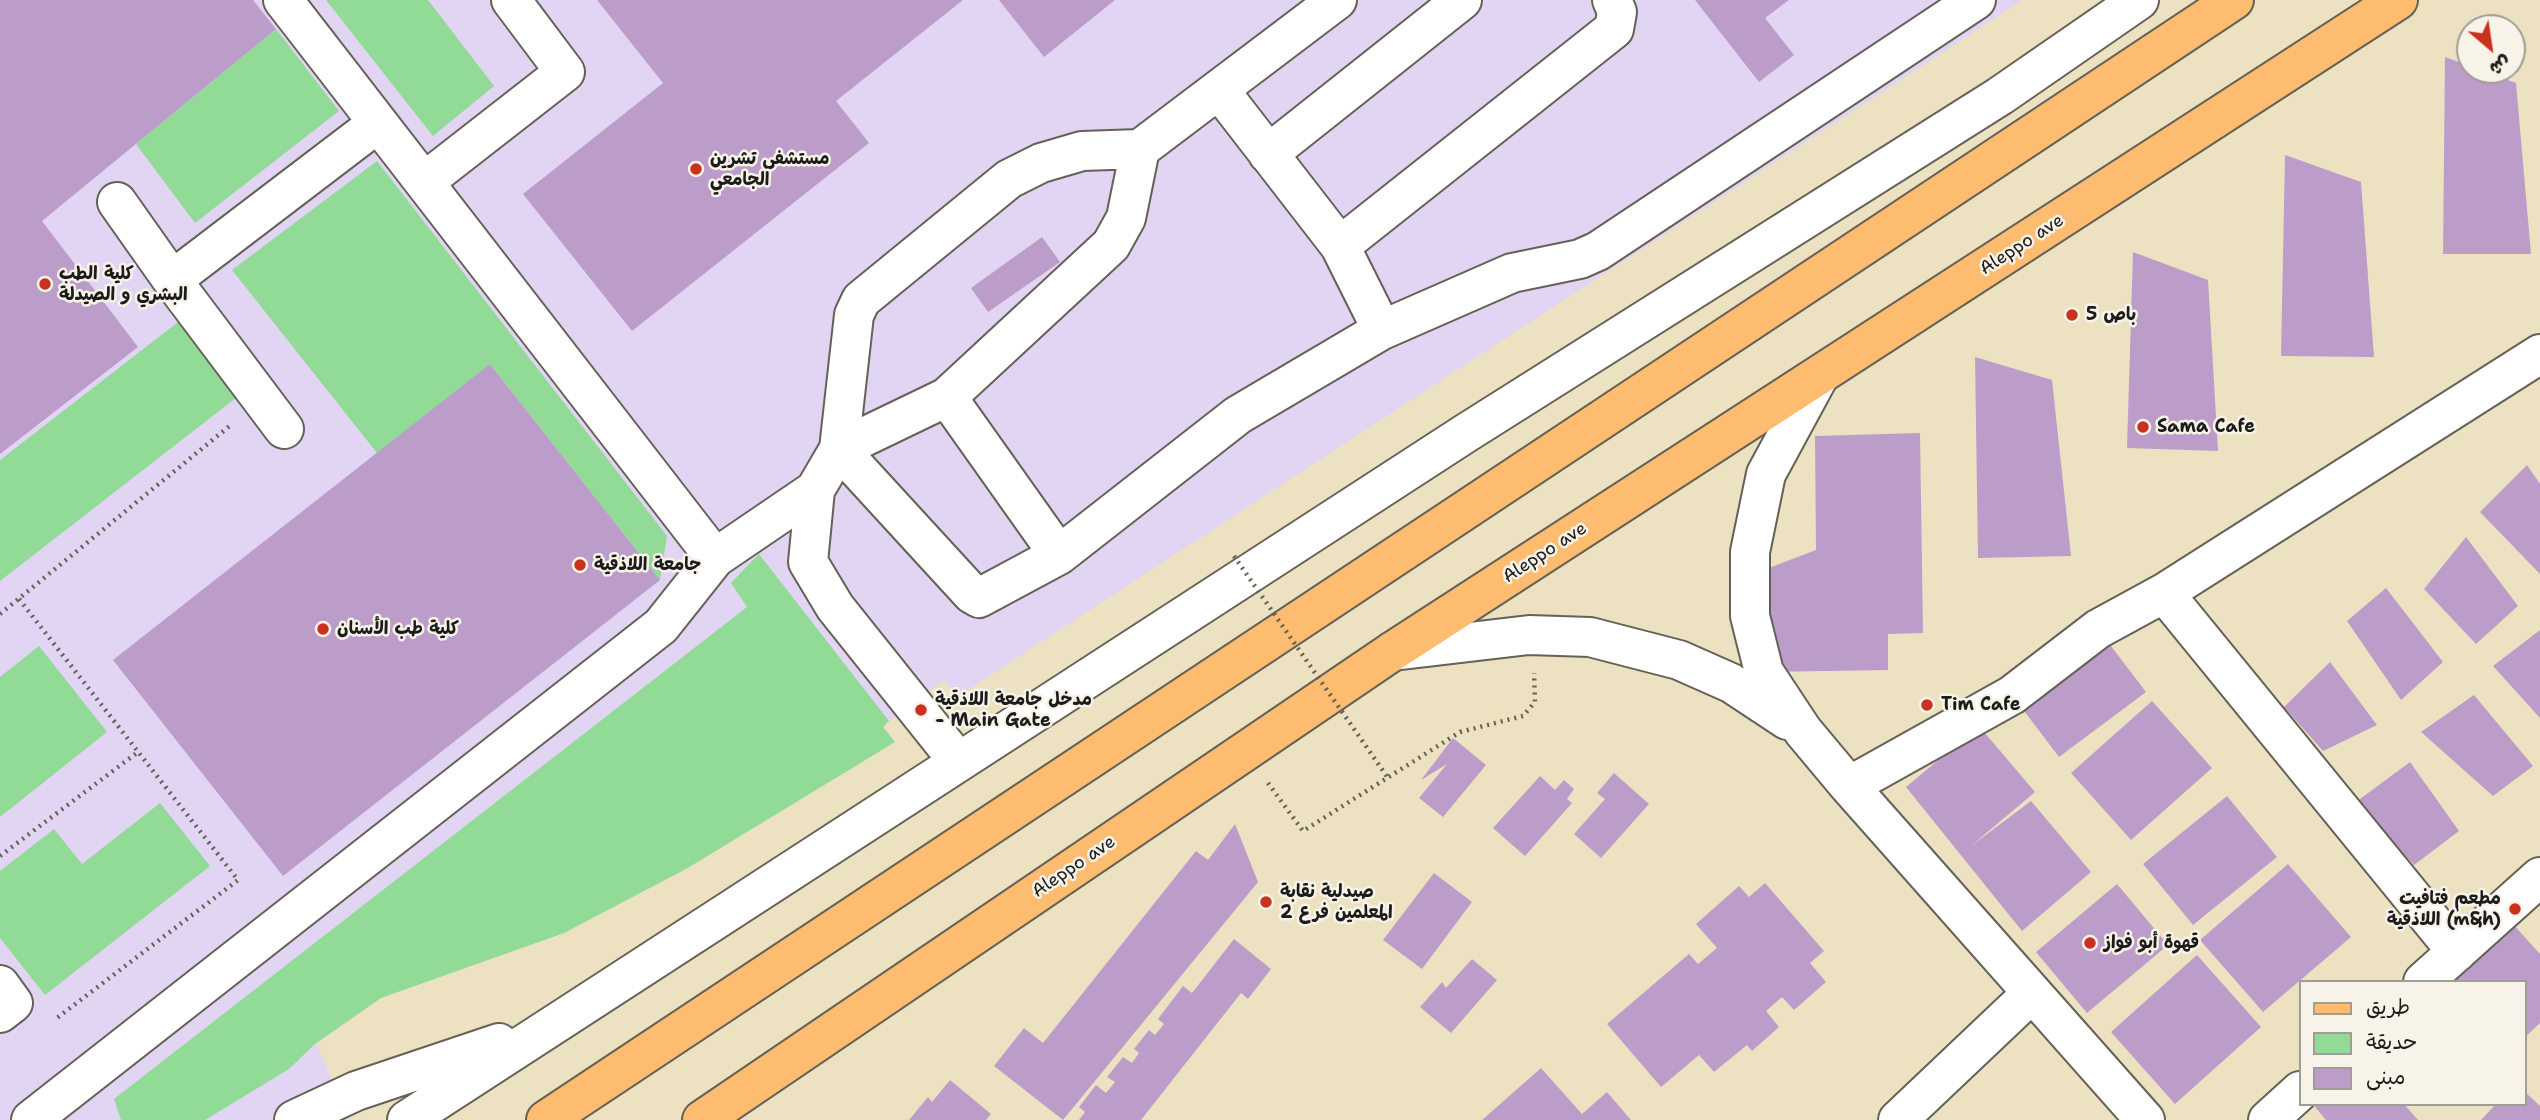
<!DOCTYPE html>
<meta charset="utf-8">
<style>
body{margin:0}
#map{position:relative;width:2540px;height:1120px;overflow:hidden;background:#ece2c2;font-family:"Shantell Sans","Playpen Sans Arabic",sans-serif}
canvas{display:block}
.legend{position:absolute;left:2299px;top:980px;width:228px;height:126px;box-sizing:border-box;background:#f7f3e8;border:2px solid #9f9d96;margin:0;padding:9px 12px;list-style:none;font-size:21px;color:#1c1c1c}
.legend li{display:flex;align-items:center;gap:14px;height:35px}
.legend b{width:35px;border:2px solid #9f9d96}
.north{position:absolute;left:2456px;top:14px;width:70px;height:70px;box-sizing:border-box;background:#f7f3e8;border:2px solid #9f9d96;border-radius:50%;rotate:151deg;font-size:19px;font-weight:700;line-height:28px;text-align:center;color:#1c1c1c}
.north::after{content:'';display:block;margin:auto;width:24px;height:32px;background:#c8321e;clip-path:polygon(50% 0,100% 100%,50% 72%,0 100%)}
</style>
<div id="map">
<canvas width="2540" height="1120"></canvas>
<ul class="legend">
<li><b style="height:9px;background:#febc70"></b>طريق</li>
<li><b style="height:19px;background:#91db97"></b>حديقة</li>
<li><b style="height:19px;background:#bc9dc9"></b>مبنى</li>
</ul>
<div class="north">ش</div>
</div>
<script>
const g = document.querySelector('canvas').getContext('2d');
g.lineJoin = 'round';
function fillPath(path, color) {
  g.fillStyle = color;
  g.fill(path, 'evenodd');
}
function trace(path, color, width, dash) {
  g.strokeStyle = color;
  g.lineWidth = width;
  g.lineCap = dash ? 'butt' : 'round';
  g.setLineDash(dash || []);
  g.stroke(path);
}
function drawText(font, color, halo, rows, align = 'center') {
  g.font = font + ' "Shantell Sans","Playpen Sans Arabic",sans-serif';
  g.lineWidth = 5;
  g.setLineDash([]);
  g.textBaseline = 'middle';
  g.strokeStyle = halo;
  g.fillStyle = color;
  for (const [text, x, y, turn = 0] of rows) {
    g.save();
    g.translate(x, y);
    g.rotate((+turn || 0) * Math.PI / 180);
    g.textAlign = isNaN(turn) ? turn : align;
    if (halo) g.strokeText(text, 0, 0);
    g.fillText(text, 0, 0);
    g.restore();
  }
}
const built = new Path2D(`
 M0,0H2023L957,697L944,680L883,726L895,742L686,869L564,933L381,998L316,1044L350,1118L345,1120H0Z`);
const green = new Path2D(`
 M326,0H428L494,86L433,136Z
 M276,29L339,111L195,223L136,144Z
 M377,161L667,536L660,580L491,365L377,453L232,270Z
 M182,319L241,394L0,581V460Z
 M759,554L889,721L883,727L895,742L686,869L564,933L381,998L315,1044L289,1069L205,1120H121L114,1099L747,607L731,583Z
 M39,646L107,732L0,817V677Z
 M160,803L210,866L45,995L0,938V871L54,829L82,864Z`);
const building = new Path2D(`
 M0,0H253L276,29L42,221L138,347L0,454Z
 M597,0H963L836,101L869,143L632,331L523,194L663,83Z
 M999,0H1115L1044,57Z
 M1695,0H1789L1765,18L1794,55L1759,82Z
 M2445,57L2470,66V70H2480L2516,83L2531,254H2443Z
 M2285,155L2361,182L2374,357L2281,356Z
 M1042,237L1060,262L988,312L971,288Z
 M2133,252L2208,280L2218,451L2127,448Z
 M1975,357L2052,380L2071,556L1978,558Z
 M490,364L660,580L283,876L113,660Z
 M1920,433L1923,633L1888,634V670L1764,672L1745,577L1816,550L1815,436Z
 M2527,465L2540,484V574L2480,512Z
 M2466,537L2518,606L2476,644L2424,589Z
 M2386,588L2443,662L2401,700L2347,621Z
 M2098,629L2146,692L2059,757L2012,695Z
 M2540,630V718L2493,666Z
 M2330,662L2377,725L2323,751L2284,707Z
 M2474,695L2533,766L2493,796L2421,732Z
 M2152,701L2212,768L2131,840L2071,773Z
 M1979,726L2035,792L1971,846L2031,801L2091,872L2022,931L1906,787Z
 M1453,738L1486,765L1443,817L1419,798L1447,764L1421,780Z
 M2410,762L2459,831L2414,865L2356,802Z
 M1614,773L1649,804L1601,858L1574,834L1605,799L1597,793Z
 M1540,776L1555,790L1564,780L1574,789L1567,799L1572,803L1525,856L1493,828Z
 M2227,796L2277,857L2193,925L2143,864Z
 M1235,824L1258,882L1063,1120L994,1066L1024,1028L1043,1043L1196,851L1208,860Z
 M2288,864L2351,937L2263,1012L2200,940Z
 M1434,873L1472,902L1422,969L1383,940Z
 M1765,883L1824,951L1810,963L1826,982L1794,1010L1782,997L1766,1011L1779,1027L1752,1051L1747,1045L1714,1072L1699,1055L1661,1087L1607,1024L1689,954L1698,964L1717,948L1696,924L1739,886L1749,897Z
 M2117,884L2168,945L2087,1013L2036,952Z
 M2511,922L2540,954V1023L2524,1038V982H2459L2453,975Z
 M1234,939L1271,969L1248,999L1241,993L1141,1120H1079L1085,1112L1079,1107L1096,1085L1106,1093L1115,1082L1107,1077L1123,1057L1132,1063L1139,1053L1134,1049L1149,1030L1155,1035L1164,1024L1158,1019L1183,986L1192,993Z
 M2197,955L2261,1027L2175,1104L2111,1032Z
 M1472,959L1497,980L1451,1033L1420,1007L1442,982L1446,988Z
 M1541,1068L1582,1114L1607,1092L1631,1120H1482Z
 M950,1080L991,1114L986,1120H909L928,1097L932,1102Z
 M2524,1091L2540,1106V1120H2481L2496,1104H2524Z
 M2318,1104H2404L2418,1120H2326L2315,1107Z`);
const path = new Path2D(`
 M19,599L238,880L57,1018
 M0,614L232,424
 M1268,783L1303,831L1460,732L1523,716L1535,702L1534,673
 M0,856L138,752`);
const minor = new Path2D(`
 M283,0L715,558
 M1268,154L1462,0
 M424,182L565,72L511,0
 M117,202L172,280L378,123
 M1340,246L1614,29L1617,12L1612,0
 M172,280L284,429
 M1382,330L1512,273L1580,259L1598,251L1976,0
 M1818,378L1766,474L1750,552V616L1764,672L1803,731L1849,786L2145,1120
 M947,397L1059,555L1238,415L1382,330L1340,246L1220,91
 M815,490L808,562L835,607L958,761
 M1059,555L979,598L972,594L839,449L854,315L861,300L1009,179L1041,163L1082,151L1140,149
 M2164,593L2457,952
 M1393,651L1529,635L1590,637L1679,660L1731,683L1787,720
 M1849,786L2012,695L2098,629L2164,593L2540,354
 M2423,982L2540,877
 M0,985L13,1003L0,1013
 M31,1120L661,626L715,558L815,490L839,449L947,397L1111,245L1126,218L1140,149L1337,0
 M294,1120L356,1091L499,1043
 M407,1120L1466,433L2000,96L2139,0
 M1898,1120L2032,993
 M2268,1120L2300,1091`);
const major = new Path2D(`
 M546,1120L2234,0
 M702,1120L1393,651L2398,0`);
const pathBridge = new Path2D(`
 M1234,556L1388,778`);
const markers = [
 [696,169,7,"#c8321e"],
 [45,284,7,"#c8321e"],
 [2072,315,7,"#c8321e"],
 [2143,427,7,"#c8321e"],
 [580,565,7,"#c8321e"],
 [323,629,7,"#c8321e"],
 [1927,705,7,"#c8321e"],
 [921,710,7,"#c8321e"],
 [1266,902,7,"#c8321e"],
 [2515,909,7,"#c8321e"],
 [2090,943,7,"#c8321e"]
];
const poiNames = [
 ["مستشفى تشرين",710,159],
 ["الجامعي",710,180],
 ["كلية الطب",59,274],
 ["البشري و الصيدلة",59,295],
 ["باص 5",2086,315],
 ["Sama Cafe",2157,427],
 ["جامعة اللاذقية",594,565],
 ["كلية طب الأسنان",337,629],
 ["مدخل جامعة اللاذقية",935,700],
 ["- Main Gate",935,721],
 ["Tim Cafe",1941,705],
 ["صيدلية نقابة",1280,892],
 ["المعلمين فرع 2",1280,913],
 ["مطعم فتافيت",2501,899,"right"],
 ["اللاذقية (m&h)",2501,920,"right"],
 ["قهوة أبو فواز",2104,943]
];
const streetNames = [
 ["Aleppo ave",2022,245,-33],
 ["Aleppo ave",1545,553,-33],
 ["Aleppo ave",1074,867,-34]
];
fillPath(built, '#e2d4f3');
fillPath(green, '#91db97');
fillPath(building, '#bc9dc9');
trace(minor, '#656156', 42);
trace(major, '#656156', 42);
trace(path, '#656156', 4.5, [2, 5]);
trace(minor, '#fff', 38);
trace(major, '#febc70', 38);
trace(pathBridge, '#656156', 4.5, [2, 5]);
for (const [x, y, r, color] of markers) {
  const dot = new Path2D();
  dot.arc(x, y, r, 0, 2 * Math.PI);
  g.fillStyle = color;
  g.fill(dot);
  trace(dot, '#f7f3e8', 2.5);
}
drawText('bold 18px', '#1c1c1c', '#f7f3e8', poiNames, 'left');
drawText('18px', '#1c1c1c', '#f7f3e8', streetNames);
</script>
